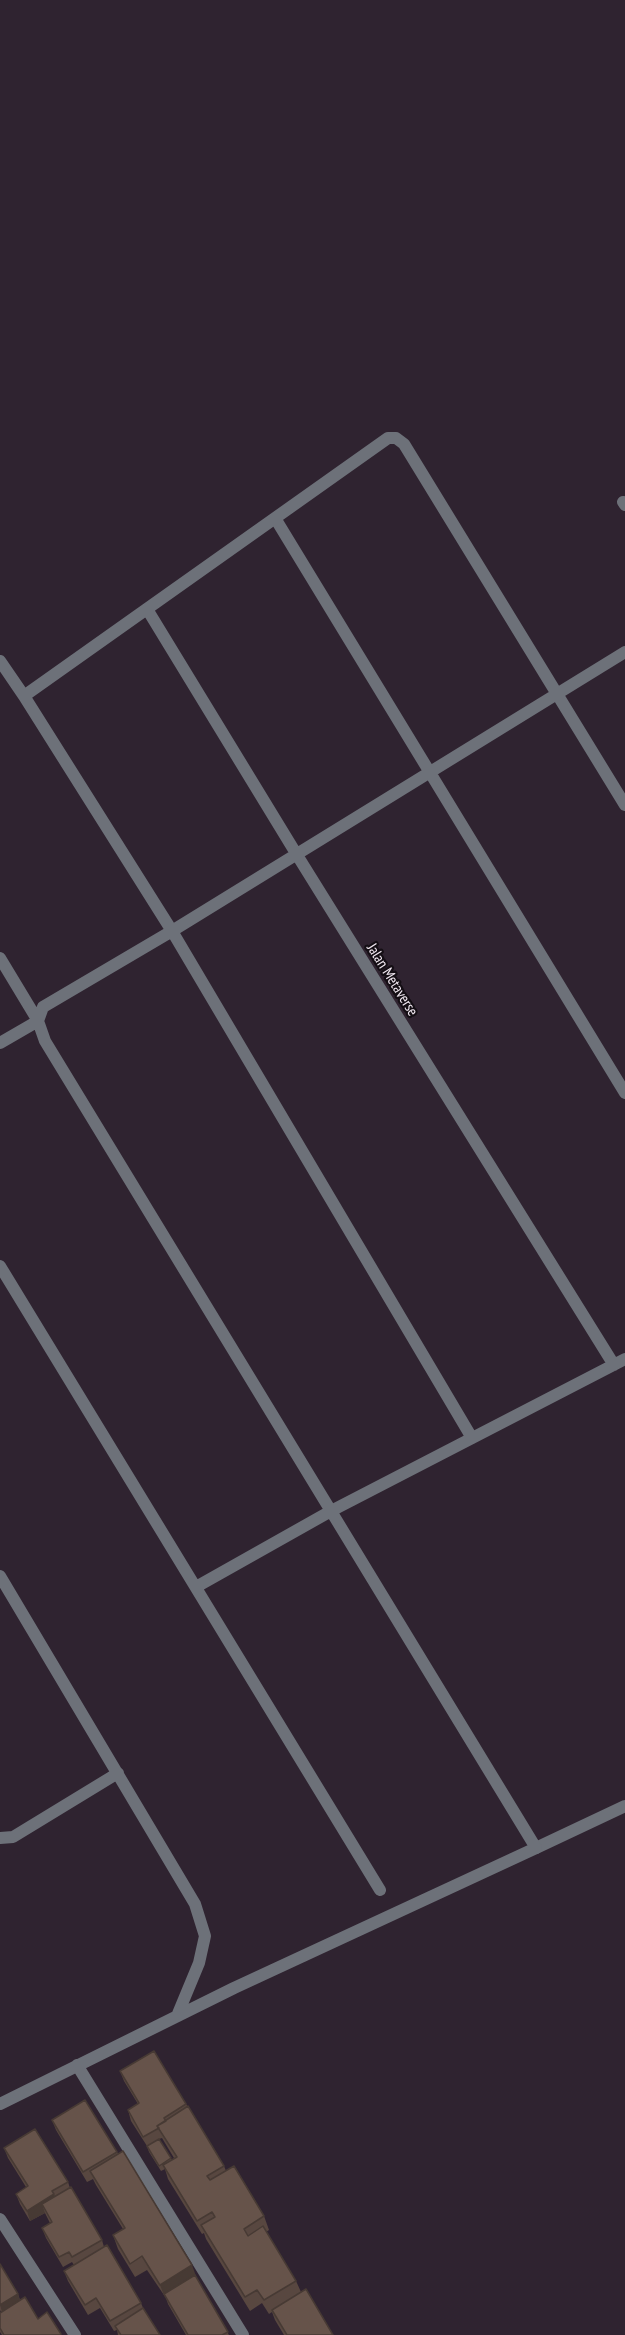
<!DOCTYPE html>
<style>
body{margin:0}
canvas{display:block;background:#2f2330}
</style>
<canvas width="625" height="2335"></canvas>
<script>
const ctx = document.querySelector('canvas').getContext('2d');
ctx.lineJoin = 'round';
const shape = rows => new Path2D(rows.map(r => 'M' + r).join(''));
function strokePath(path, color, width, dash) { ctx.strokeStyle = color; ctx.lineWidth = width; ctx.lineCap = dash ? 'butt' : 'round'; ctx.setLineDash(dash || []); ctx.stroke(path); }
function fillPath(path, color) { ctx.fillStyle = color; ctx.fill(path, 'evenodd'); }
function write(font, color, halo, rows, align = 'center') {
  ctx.font = font + ' "PT Sans Narrow",sans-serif'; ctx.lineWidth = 4.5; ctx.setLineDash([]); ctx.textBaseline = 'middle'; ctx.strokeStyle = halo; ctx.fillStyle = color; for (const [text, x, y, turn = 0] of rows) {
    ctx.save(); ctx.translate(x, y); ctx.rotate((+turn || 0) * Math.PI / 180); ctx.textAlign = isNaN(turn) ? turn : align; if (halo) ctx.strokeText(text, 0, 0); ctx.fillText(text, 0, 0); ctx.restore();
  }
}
strokePath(shape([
 [536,1848,625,1806]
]), '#6d7179', 12);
strokePath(shape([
 [623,502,625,505],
 [275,518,625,1093],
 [147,609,297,855,614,1365],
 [0,661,24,696,172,931,472,1438],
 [24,696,388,438,396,438,404,444,625,805],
 [0,958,38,1021,0,1043],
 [0,1266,380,1890],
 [0,1576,195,1904,205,1936,199,1963,177,2016],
 [196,1587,331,1511,625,1359],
 [0,1838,13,1837,118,1773],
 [77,2065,243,2335],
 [0,2104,234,1988,536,1848,45,1041,38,1021,43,1007,172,931,625,652],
 [0,2219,75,2335]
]), '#6d7179', 12);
fillPath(shape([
 [120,2071,186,2104,224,2166,226,2171,264,2216,269,2230,266,2232,296,2281,301,2292,333,2335,284,2335,275,2320,272,2312,269,2314,262,2303,250,2311,206,2239,204,2233,202,2234,168,2179,165,2169,161,2171,149,2152,147,2146,131,2121,128,2110,138,2104,124,2081],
 [162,2138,174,2158,172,2160,159,2139],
 [52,2120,117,2152,197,2279,229,2335,186,2335,168,2304,166,2298,147,2270,135,2277,118,2249,113,2235,123,2229,96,2185,93,2179,87,2182,56,2130],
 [4,2148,68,2182,70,2188,102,2240,104,2247,141,2303,143,2308,160,2335,118,2335,117,2330,114,2331,100,2308,88,2315,68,2281,64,2271,74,2265,72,2262,63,2267,46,2238,42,2228,50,2223,45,2213,30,2221,20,2204,16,2194,26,2187,8,2158],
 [0,2264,18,2294,20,2300,38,2319,61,2335,2,2335,0,2332,0,2313,1,2312,0,2310]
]), '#584740');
fillPath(shape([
 [54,2194,58,2204,42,2204,45,2213,30,2221,27,2211],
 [192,2265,197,2279,164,2294,165,2298,160,2285],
 [18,2294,21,2304,3,2315,0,2305]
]), '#473a34');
const building = shape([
 [154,2051,186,2104,164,2118,166,2121,157,2126,159,2128,143,2137,128,2110,139,2103,120,2071,154,2051],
 [85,2100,117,2152,83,2172,52,2120,85,2100],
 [188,2106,224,2166,207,2176,210,2180,234,2166,264,2216,244,2229,248,2236,263,2226,296,2281,264,2300,257,2290,245,2297,201,2225,215,2217,212,2212,197,2221,163,2165,177,2157,157,2126,188,2106],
 [35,2129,68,2182,52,2191,54,2194,27,2211,16,2194,28,2186,4,2148,35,2129],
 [159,2139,171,2158,159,2166,147,2146,159,2139],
 [123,2151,192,2265,160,2285,142,2256,130,2264,113,2235,125,2228,90,2171,123,2151],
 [71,2187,102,2240,72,2257,69,2252,59,2257,42,2228,52,2222,42,2204,71,2187],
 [107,2245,141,2303,110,2321,96,2298,85,2305,64,2271,107,2245],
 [0,2264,18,2294,0,2305,0,2264],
 [195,2275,228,2332,222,2335,188,2335,164,2294,195,2275],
 [306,2289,333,2335,287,2335,272,2310,306,2289],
 [25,2297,38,2319,47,2312,61,2334,60,2335,4,2335,0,2328,0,2313,25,2297],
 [143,2308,160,2335,121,2335,115,2326,143,2308]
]);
fillPath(building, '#66534a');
strokePath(building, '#473a34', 1.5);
write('15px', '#f1e8f1', '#140e14', [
 ["Jalan Metaverse",392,980,58]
]);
</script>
